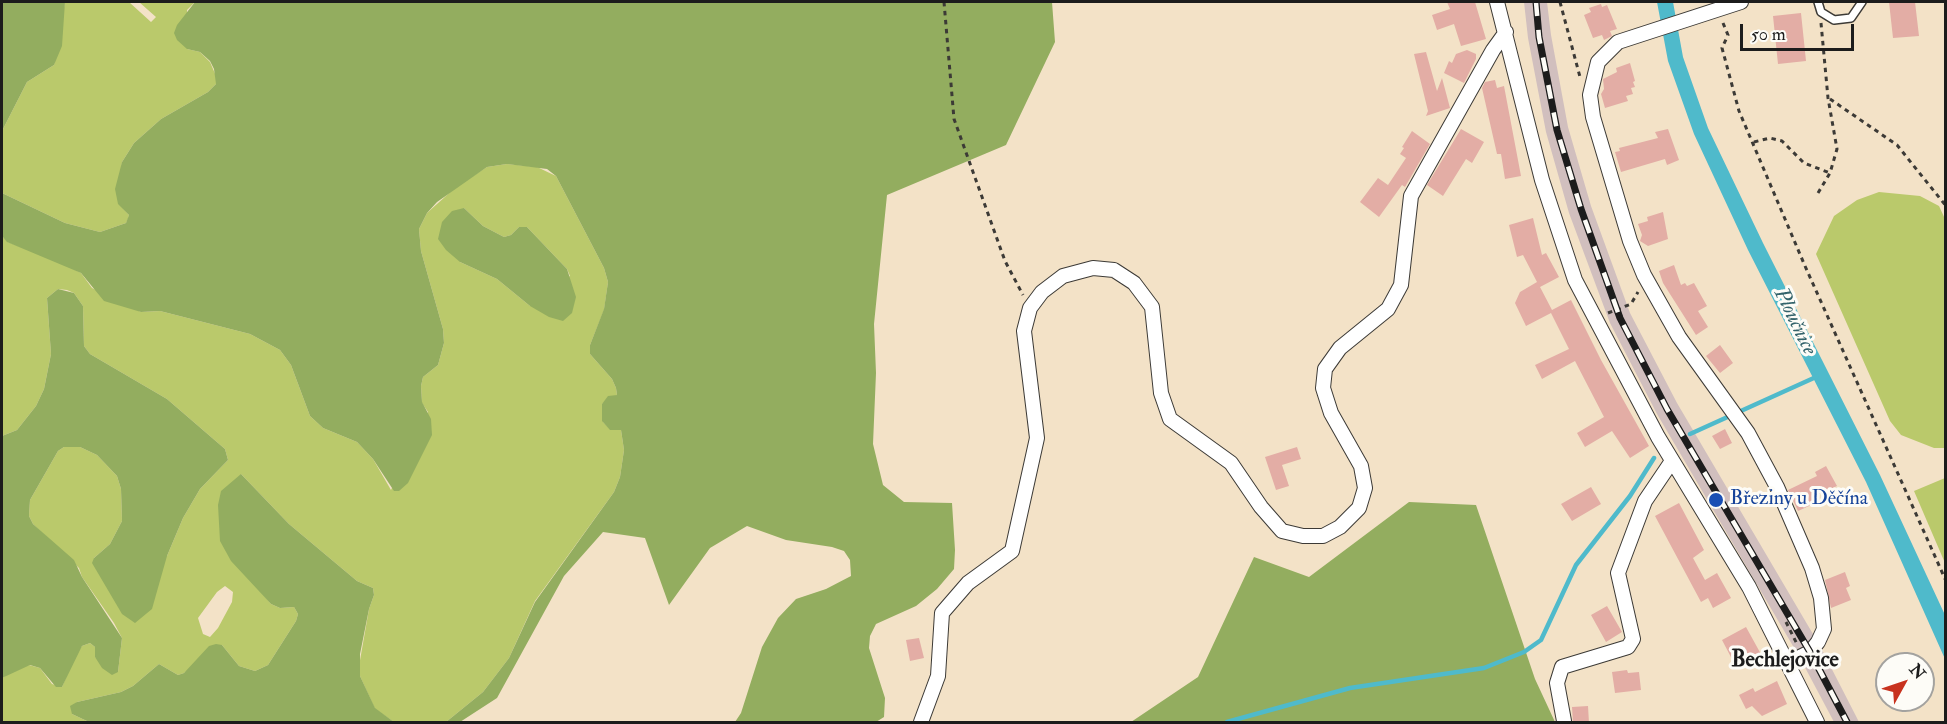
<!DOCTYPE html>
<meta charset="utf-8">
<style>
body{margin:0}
#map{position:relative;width:1947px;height:724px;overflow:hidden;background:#f3e2c7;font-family:"IM FELL Double Pica",serif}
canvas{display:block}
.frame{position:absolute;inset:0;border:3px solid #1c1c1c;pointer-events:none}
.north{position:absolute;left:1875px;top:652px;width:60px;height:60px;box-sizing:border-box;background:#fdfcf7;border:2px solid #a3a29f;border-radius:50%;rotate:50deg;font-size:16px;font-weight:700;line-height:24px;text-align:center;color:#1c1c1c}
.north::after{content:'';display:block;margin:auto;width:21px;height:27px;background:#c8321e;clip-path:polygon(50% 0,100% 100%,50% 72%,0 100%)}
.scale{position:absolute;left:1740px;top:24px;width:114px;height:27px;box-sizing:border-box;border:3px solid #1c1c1c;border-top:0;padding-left:8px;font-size:18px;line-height:21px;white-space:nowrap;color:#1c1c1c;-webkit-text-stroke:4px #fdfcf7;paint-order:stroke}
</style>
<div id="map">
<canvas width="1947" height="724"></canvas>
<div class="frame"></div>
<div class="north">N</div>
<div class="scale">50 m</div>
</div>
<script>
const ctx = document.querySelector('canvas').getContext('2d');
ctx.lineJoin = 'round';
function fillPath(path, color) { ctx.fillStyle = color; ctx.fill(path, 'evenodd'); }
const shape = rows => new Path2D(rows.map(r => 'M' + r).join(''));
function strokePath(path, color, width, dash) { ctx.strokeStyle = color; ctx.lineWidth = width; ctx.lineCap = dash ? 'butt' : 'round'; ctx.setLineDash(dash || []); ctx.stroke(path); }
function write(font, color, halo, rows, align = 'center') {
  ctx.font = font + ' "IM FELL Double Pica",serif'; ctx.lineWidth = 6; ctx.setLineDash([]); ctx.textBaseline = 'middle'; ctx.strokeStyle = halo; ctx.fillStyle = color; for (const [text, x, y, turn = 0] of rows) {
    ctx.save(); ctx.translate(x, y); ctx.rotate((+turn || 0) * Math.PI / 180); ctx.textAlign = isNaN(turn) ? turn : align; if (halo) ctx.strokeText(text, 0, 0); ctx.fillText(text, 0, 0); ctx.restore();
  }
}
fillPath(shape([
 [1524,2,1547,2,1551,35,1568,127,1591,206,1630,313,1677,403,1820,646,1859,722,1834,722,1800,658,1657,414,1610,323,1569,213,1546,132,1528,38]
]), '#d1bfbe');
fillPath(shape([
 [65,2,129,2,151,22,156,17,139,2,195,2,187,10,187,49,200,52,210,62,216,76,216,84,208,92,161,119,134,143,122,162,118,203,129,215,128,219,126,223,100,232,65,223,2,193,2,131,27,82,54,65],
 [507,164,537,167,556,176,604,268,608,282,604,310,590,345,590,354,612,379,616,388,617,395,602,404,603,422,610,429,621,430,624,450,620,477,614,492,535,601,509,658,483,692,446,722,394,722,375,709,360,676,359,666,369,609,374,595,373,588,357,581,289,524,241,474,262,593,271,604,280,608,294,607,298,614,296,621,268,665,255,671,239,666,222,645,184,673,178,675,159,664,133,686,121,692,77,702,72,714,89,722,2,722,2,678,17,669,29,665,40,668,52,684,62,687,76,654,82,646,90,643,95,647,95,657,118,672,122,638,114,623,82,577,79,568,33,524,29,516,30,500,58,451,64,447,80,447,97,455,117,476,121,489,122,521,110,544,94,558,167,556,183,518,200,489,228,460,225,449,167,399,90,354,84,346,83,306,74,293,67,290,58,289,47,298,51,354,44,389,36,406,17,430,2,436,2,236,8,242,64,264,81,273,92,288,141,312,160,311,250,334,280,350,291,365,310,416,323,428,357,442,373,459,391,490,428,412,422,403,421,386,423,377,438,365,444,343,443,329,421,251,419,229,427,213,456,187,487,167],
 [464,208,483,226,504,237,511,235,519,227,527,227,567,269,570,276,530,306,497,279,460,262],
 [225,586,233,592,232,602,218,628,210,637,203,634,198,618,217,592],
 [1879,192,1920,196,1939,206,1945,219,1945,448,1934,448,1901,435,1890,421,1816,254,1834,216,1857,200],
 [1945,478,1945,563,1914,491]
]), '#bac96b');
fillPath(shape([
 [2,2,65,2,62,46,54,65,27,82,2,131],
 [195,2,1052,2,1055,42,1006,145,887,195,874,324,876,373,873,444,883,485,904,502,952,503,955,550,954,569,937,589,916,606,876,624,870,636,869,648,885,698,884,717,876,722,735,722,741,713,762,647,778,618,796,599,826,589,851,576,850,560,844,551,832,547,786,540,747,526,710,548,669,605,645,538,603,532,564,576,497,698,460,722,446,722,483,692,509,658,535,602,614,492,620,477,624,450,621,430,610,430,602,421,602,404,608,396,617,395,616,388,612,379,590,354,590,345,604,309,608,282,604,268,556,176,547,169,507,164,487,167,437,202,427,213,419,229,421,251,443,329,444,343,438,365,423,377,421,386,422,402,431,419,432,435,408,483,399,491,394,491,373,459,357,442,323,428,310,416,291,365,280,350,250,334,160,311,141,312,104,301,81,273,7,242,2,236,2,193,65,223,100,232,126,223,129,215,118,204,115,189,122,162,134,143,161,119,208,92,216,84,214,69,210,61,200,52,187,49,177,40,174,33,177,25],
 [464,208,483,226,504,237,511,235,519,227,527,227,567,269,576,297,572,313,563,321,549,317,530,306,497,279,460,262,446,250,438,239,442,222,452,211],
 [58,289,74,293,83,306,84,346,90,354,167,399,225,449,228,460,200,489,183,518,167,556,152,609,135,623,122,614,92,563,94,558,110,544,122,521,121,489,117,476,97,455,80,447,64,447,58,451,30,500,29,516,33,524,74,560,82,577,122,638,118,672,112,675,102,668,95,657,95,647,90,643,82,646,62,687,56,687,40,668,30,665,2,678,2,436,17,430,36,406,44,389,51,354,47,298],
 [241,474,289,524,357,581,373,588,374,595,369,609,360,654,360,676,375,708,394,722,89,722,72,714,70,706,77,702,121,692,133,686,159,664,178,675,184,673,209,646,216,644,222,645,239,666,255,671,268,665,296,621,298,614,294,607,280,608,271,604,231,561,220,541,218,505,221,491],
 [1409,502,1476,505,1535,679,1555,722,1131,722,1198,677,1254,557,1309,577]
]), '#93ad5f');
fillPath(shape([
 [1657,2,1673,2,1683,57,1708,128,1763,243,1880,475,1945,615,1945,659,1866,482,1748,250,1694,134,1668,61]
]), '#4fbacb');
strokePath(shape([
 [1690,434,1816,377],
 [1227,722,1350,688,1484,668,1524,652,1541,640,1576,565,1630,496,1654,458]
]), '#4fbacb', 4.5);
fillPath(shape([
 [1447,2,1475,2,1486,39,1461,46,1454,24,1437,30,1432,15,1450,9],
 [1889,2,1915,2,1919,36,1893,38],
 [1601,4,1602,7,1607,5,1617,29,1610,31,1612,36,1604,40,1602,35,1593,38,1584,15,1591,12,1589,8],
 [1801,13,1806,61,1778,64,1773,16],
 [1467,50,1476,54,1476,59,1464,83,1444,73,1449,61,1452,63,1456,54],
 [1426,52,1437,91,1442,78,1450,108,1426,116,1428,111,1414,54],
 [1630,63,1635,81,1633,82,1635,87,1631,88,1633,94,1626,96,1628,101,1605,108,1601,94,1604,89,1603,79,1617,72,1616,68],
 [1495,80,1497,88,1504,86,1521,176,1505,179,1501,154,1497,154,1482,88,1485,82],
 [1461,129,1484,142,1472,163,1466,159,1443,196,1427,185],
 [1668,129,1679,160,1667,165,1665,159,1621,172,1615,152,1620,151,1619,148,1658,138,1655,132],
 [1412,131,1430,144,1405,187,1402,185,1379,217,1360,202,1378,178,1388,185,1406,158,1400,154,1404,148,1402,147],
 [1663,212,1668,239,1648,246,1640,241,1642,235,1638,224,1648,221,1647,217],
 [1533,218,1542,255,1546,253,1559,277,1540,287,1552,310,1571,300,1601,360,1649,446,1630,458,1612,431,1585,447,1577,433,1604,417,1575,361,1542,379,1535,365,1569,349,1551,313,1526,326,1515,303,1520,292,1537,282,1523,255,1517,257,1509,225],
 [1674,265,1681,285,1685,283,1687,286,1694,283,1707,306,1698,311,1708,327,1696,335,1663,283,1659,271],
 [1720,345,1733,363,1720,373,1706,356],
 [1725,429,1732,443,1720,449,1712,436],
 [1297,447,1301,459,1282,465,1289,486,1276,490,1265,457],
 [1826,466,1837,486,1815,496,1818,502,1798,511,1788,490,1817,476,1815,472],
 [1591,487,1601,504,1572,521,1561,504],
 [1679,503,1704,550,1693,558,1705,580,1717,573,1731,598,1713,608,1708,598,1701,602,1655,516],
 [1845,572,1850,586,1846,588,1851,600,1831,608,1825,580],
 [1607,606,1622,632,1606,642,1591,615],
 [1746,627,1762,656,1742,667,1737,659,1733,661,1722,640],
 [919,638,924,658,910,661,906,640],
 [1627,670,1628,673,1639,672,1641,690,1615,693,1612,672],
 [1777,681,1787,704,1762,716,1752,706,1746,709,1739,695,1753,688,1755,692],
 [1588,706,1589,723,1573,723,1572,707]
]), '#e3ada5');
const service = shape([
 [1818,2,1821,12,1834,20,1851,18,1862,2]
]);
const minor = shape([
 [1497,2,1542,180,1575,280,1658,437,1749,587,1817,722],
 [1741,2,1618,42,1598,62,1590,95,1593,117,1630,241,1644,275,1679,337,1748,433,1777,487,1812,568,1821,598,1824,629,1818,642,1810,652,1788,663],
 [1564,721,1557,683,1562,667,1628,647,1633,639,1618,573,1645,501,1672,461],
 [921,722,938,676,942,613,968,583,1012,551,1037,438,1024,331,1030,308,1042,292,1063,276,1093,268,1114,270,1134,283,1152,307,1161,393,1170,419,1231,463,1261,507,1282,531,1303,536,1323,536,1340,527,1359,508,1365,488,1361,466,1331,413,1323,388,1325,369,1340,348,1388,309,1401,285,1411,196,1493,50,1506,32]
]);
strokePath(service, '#3c3a36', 10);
strokePath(minor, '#3c3a36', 16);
strokePath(shape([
 [944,2,954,119,1005,261,1023,295],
 [1560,2,1580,77],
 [1723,23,1728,35,1722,48,1739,111,1805,266,1946,581],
 [1830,99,1897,145,1946,206],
 [1754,142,1770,138,1782,141,1804,163,1830,173],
 [1818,193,1830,173,1837,149,1828,98,1821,23],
 [1608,313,1631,304,1638,292],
 [1786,622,1797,644]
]), '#3c3a36', 3, [4.5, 4.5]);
strokePath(service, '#fff', 7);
strokePath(minor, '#fff', 14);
const rail = shape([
 [1536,2,1539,37,1557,130,1581,209,1620,318,1667,409,1810,652,1847,722]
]);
strokePath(rail, '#1c1c1c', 7);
strokePath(rail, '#fdfcf7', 4.5, [14]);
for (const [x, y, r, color] of [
 [1716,500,8,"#1a4fb4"]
]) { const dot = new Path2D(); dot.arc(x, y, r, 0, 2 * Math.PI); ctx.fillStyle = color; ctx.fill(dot); strokePath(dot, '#fdfcf7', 2); }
write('20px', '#164399', '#fdfcf7', [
 ["Březiny u Děčína",1730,500]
], 'left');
write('italic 21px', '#33636b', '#fdfcf7', [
 ["Ploučnice",1794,322,64]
]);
write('bold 22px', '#1c1c1c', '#fdfcf7', [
 ["Bechlejovice",1785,661]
]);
</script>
